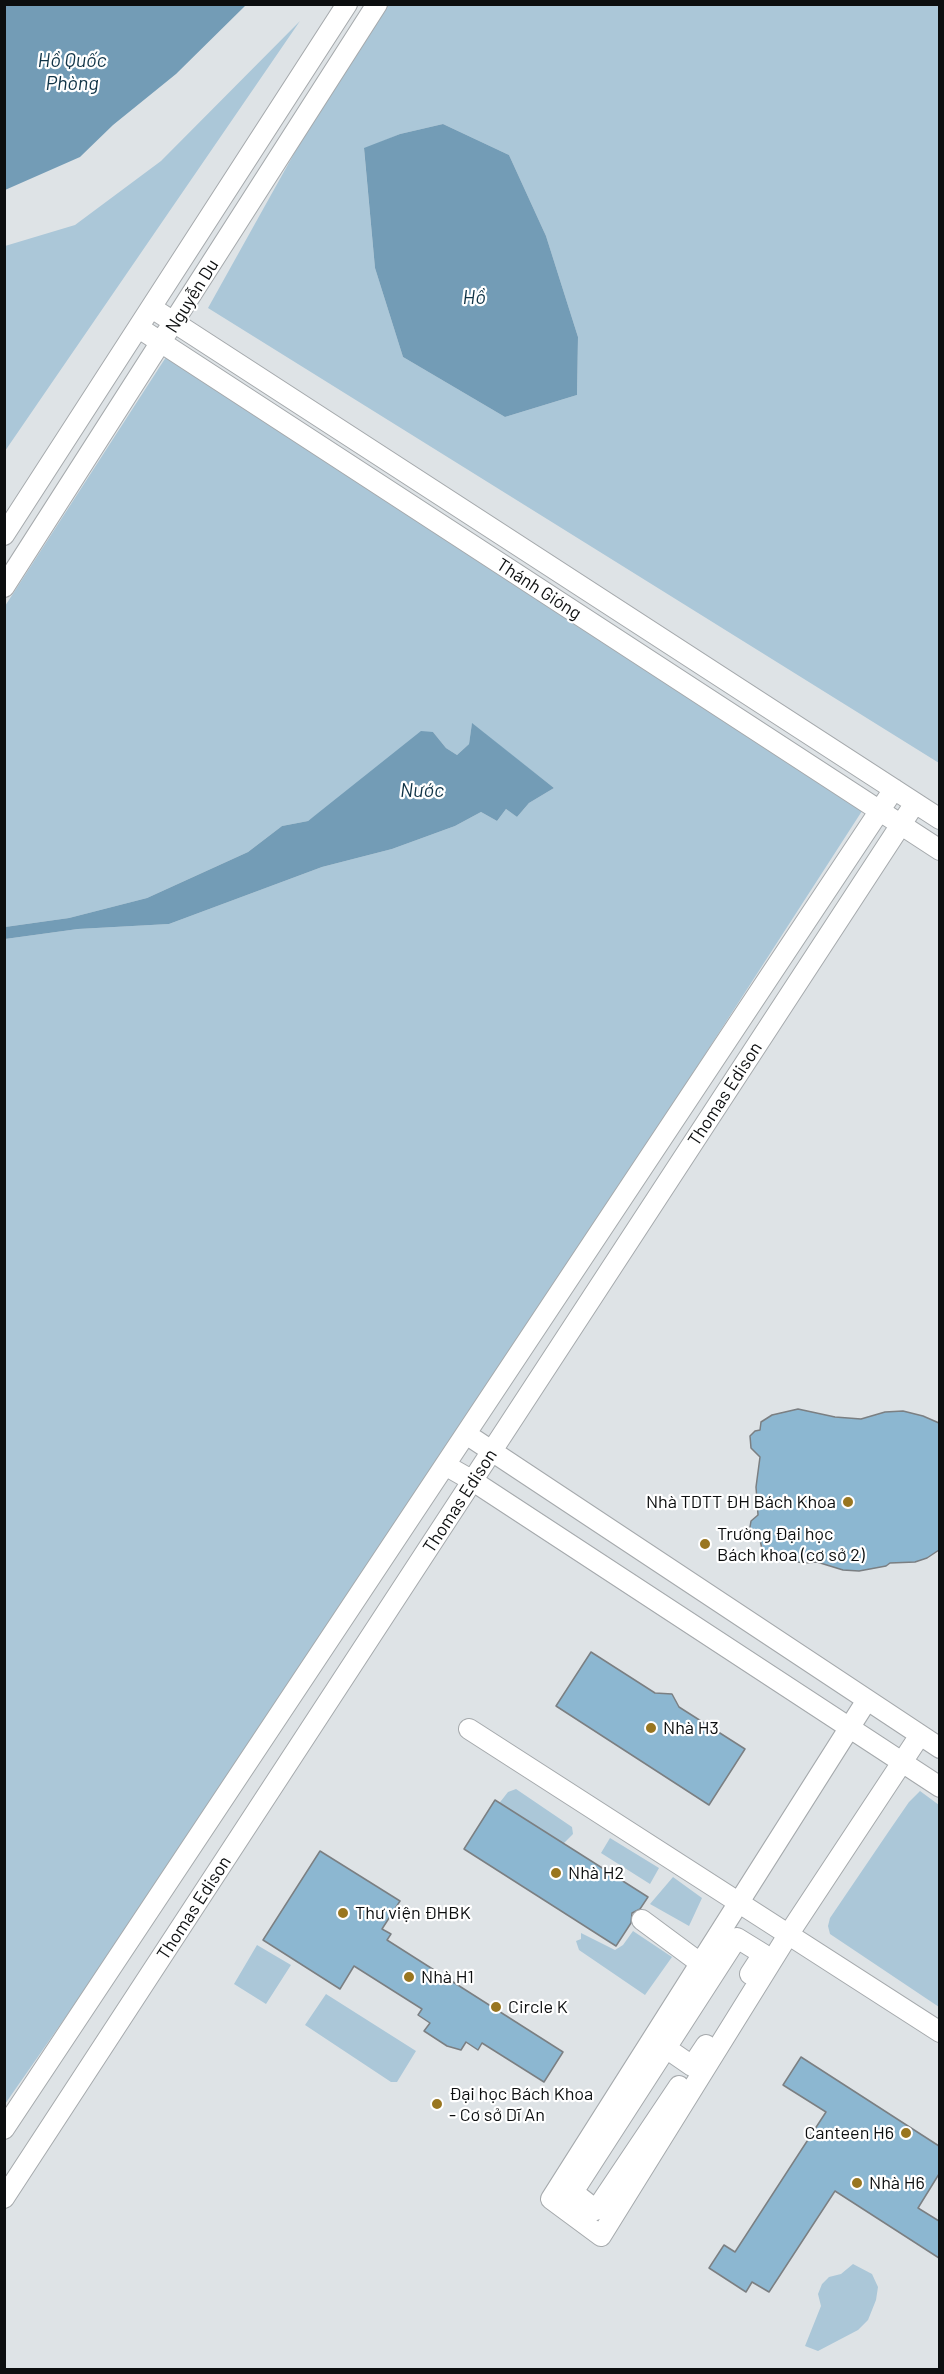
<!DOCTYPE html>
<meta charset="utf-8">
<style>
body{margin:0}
#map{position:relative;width:944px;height:2374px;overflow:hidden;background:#dee3e6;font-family:Barlow,sans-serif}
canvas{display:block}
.frame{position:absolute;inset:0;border:6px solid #0c0e0f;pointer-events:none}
</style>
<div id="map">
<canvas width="944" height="2374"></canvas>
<div class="frame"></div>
</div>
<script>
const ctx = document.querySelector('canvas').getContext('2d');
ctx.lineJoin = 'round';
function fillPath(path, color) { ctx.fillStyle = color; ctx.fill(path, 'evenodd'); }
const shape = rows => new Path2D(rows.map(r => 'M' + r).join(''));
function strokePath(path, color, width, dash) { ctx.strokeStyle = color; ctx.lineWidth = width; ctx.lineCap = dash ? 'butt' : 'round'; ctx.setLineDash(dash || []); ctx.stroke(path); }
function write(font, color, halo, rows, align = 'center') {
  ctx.font = font + ' Barlow,sans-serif'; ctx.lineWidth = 4.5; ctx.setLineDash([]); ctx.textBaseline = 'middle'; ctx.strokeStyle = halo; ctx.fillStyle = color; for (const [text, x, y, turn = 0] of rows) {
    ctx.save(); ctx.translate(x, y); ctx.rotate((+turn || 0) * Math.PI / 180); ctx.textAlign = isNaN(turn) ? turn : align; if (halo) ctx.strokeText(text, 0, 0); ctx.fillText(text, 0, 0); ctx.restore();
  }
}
fillPath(shape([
 [384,5,939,5,939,763,208,308,354,46],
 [443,124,509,155,546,236,578,337,577,395,505,417,403,357,375,268,364,149,400,134],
 [300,21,5,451,5,246,75,225,161,161],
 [168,354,862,811,571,1262,205,1817,5,2104,5,939,78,929,169,924,322,867,392,849,455,826,481,812,497,821,506,809,517,817,529,803,554,788,472,724,469,744,457,755,446,748,433,732,308,821,282,826,248,852,147,898,69,918,5,927,5,606],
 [516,1789,572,1827,573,1834,561,1846,497,1806,508,1792],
 [920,1791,939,1805,939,2007,830,1934,828,1926,830,1918,889,1831,909,1802],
 [610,1838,659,1868,650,1884,601,1853],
 [673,1877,702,1898,689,1926,650,1904],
 [633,1931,672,1957,645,1995,579,1950,576,1941,581,1939,581,1933,615,1950,623,1945],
 [257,1945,291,1965,266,2004,234,1984],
 [326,1994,416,2051,397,2082,391,2082,305,2025],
 [853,2264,872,2274,878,2287,876,2300,868,2320,858,2330,818,2351,805,2346,821,2306,818,2294,822,2284,829,2277,841,2274]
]), '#abc7d8');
fillPath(shape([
 [5,4,246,4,246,5,176,74,113,125,80,157,5,190],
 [443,124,509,155,546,236,578,337,577,395,505,417,403,357,375,268,364,148,400,134],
 [472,723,554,788,529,803,517,817,506,809,497,821,481,812,455,826,392,849,322,867,169,924,78,929,5,939,5,927,69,918,147,898,248,852,282,826,308,821,421,731,433,732,446,748,457,755,469,744]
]), '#739cb6');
const building = shape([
 [798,1409,835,1417,861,1419,885,1412,903,1411,923,1416,939,1423,939,1550,927,1558,915,1562,890,1563,886,1566,859,1571,843,1570,817,1562,804,1563,785,1560,772,1556,762,1549,760,1540,752,1535,750,1527,751,1521,758,1515,756,1487,760,1457,751,1448,750,1436,755,1431,760,1430,761,1422,772,1415,798,1409],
 [591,1652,655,1693,672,1694,679,1707,745,1749,709,1805,556,1706,591,1652],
 [495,1800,648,1897,640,1909,632,1913,631,1923,616,1946,464,1849,495,1800],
 [320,1851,400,1901,382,1929,391,1934,387,1940,563,2052,544,2082,482,2043,478,2050,466,2042,461,2050,447,2046,424,2031,430,2023,418,2015,422,2009,354,1966,340,1989,263,1940,320,1851],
 [801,2057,939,2146,939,2174,918,2208,939,2221,939,2258,835,2191,769,2292,752,2282,746,2292,709,2268,724,2245,735,2252,826,2112,783,2085,801,2057]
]);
fillPath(building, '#8cb7d1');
strokePath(building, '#7b7f82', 1.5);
const minor = shape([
 [152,308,940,819],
 [139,328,940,850],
 [4,535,347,4],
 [4,587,377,4],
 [466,1434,940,1748],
 [445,1465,473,1481,940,1787],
 [867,1700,551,2199,601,2236,788,1935,920,1735],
 [469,1729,940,2032],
 [642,1920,700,1963],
 [666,2048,692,2066,706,2045],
 [679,2086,596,2210,573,2192,737,1938,763,1954,750,1974],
 [4,2129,894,789],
 [4,2198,915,803]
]);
strokePath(minor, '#a5a9ac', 22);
strokePath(minor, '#fff', 20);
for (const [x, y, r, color] of [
 [848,1502,6,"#997620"],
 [705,1544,6,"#997620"],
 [651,1728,6,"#997620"],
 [556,1873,6,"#997620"],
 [343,1913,6,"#997620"],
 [409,1977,6,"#997620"],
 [496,2007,6,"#997620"],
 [437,2104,6,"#997620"],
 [906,2133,6,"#997620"],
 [857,2183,6,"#997620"]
]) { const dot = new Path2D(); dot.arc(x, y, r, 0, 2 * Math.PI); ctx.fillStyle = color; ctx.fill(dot); strokePath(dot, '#fff', 2); }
write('18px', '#0c0e0f', '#fff', [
 ["Nguyễn Du",192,296,-58],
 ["Thánh Gióng",539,589,33],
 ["Thomas Edison",725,1094,-57],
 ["Thomas Edison",460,1501,-57],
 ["Thomas Edison",194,1908,-57]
]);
write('18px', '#0c0e0f', '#fff', [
 ["Nhà TDTT ĐH Bách Khoa",836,1502,"right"],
 ["Trường Đại học",717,1534],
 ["Bách khoa (cơ sở 2)",717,1555],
 ["Nhà H3",663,1728],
 ["Nhà H2",568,1873],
 ["Thư viện ĐHBK",355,1913],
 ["Nhà H1",421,1977],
 ["Circle K",508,2007],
 ["Đại học Bách Khoa",449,2094],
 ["- Cơ sở Dĩ An",449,2115],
 ["Canteen H6",894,2133,"right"],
 ["Nhà H6",869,2183]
], 'left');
write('italic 20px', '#103447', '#fff', [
 ["Hồ Quốc",72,60],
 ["Phòng",72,83],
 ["Hồ",474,297],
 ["Nước",422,790]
]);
</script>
